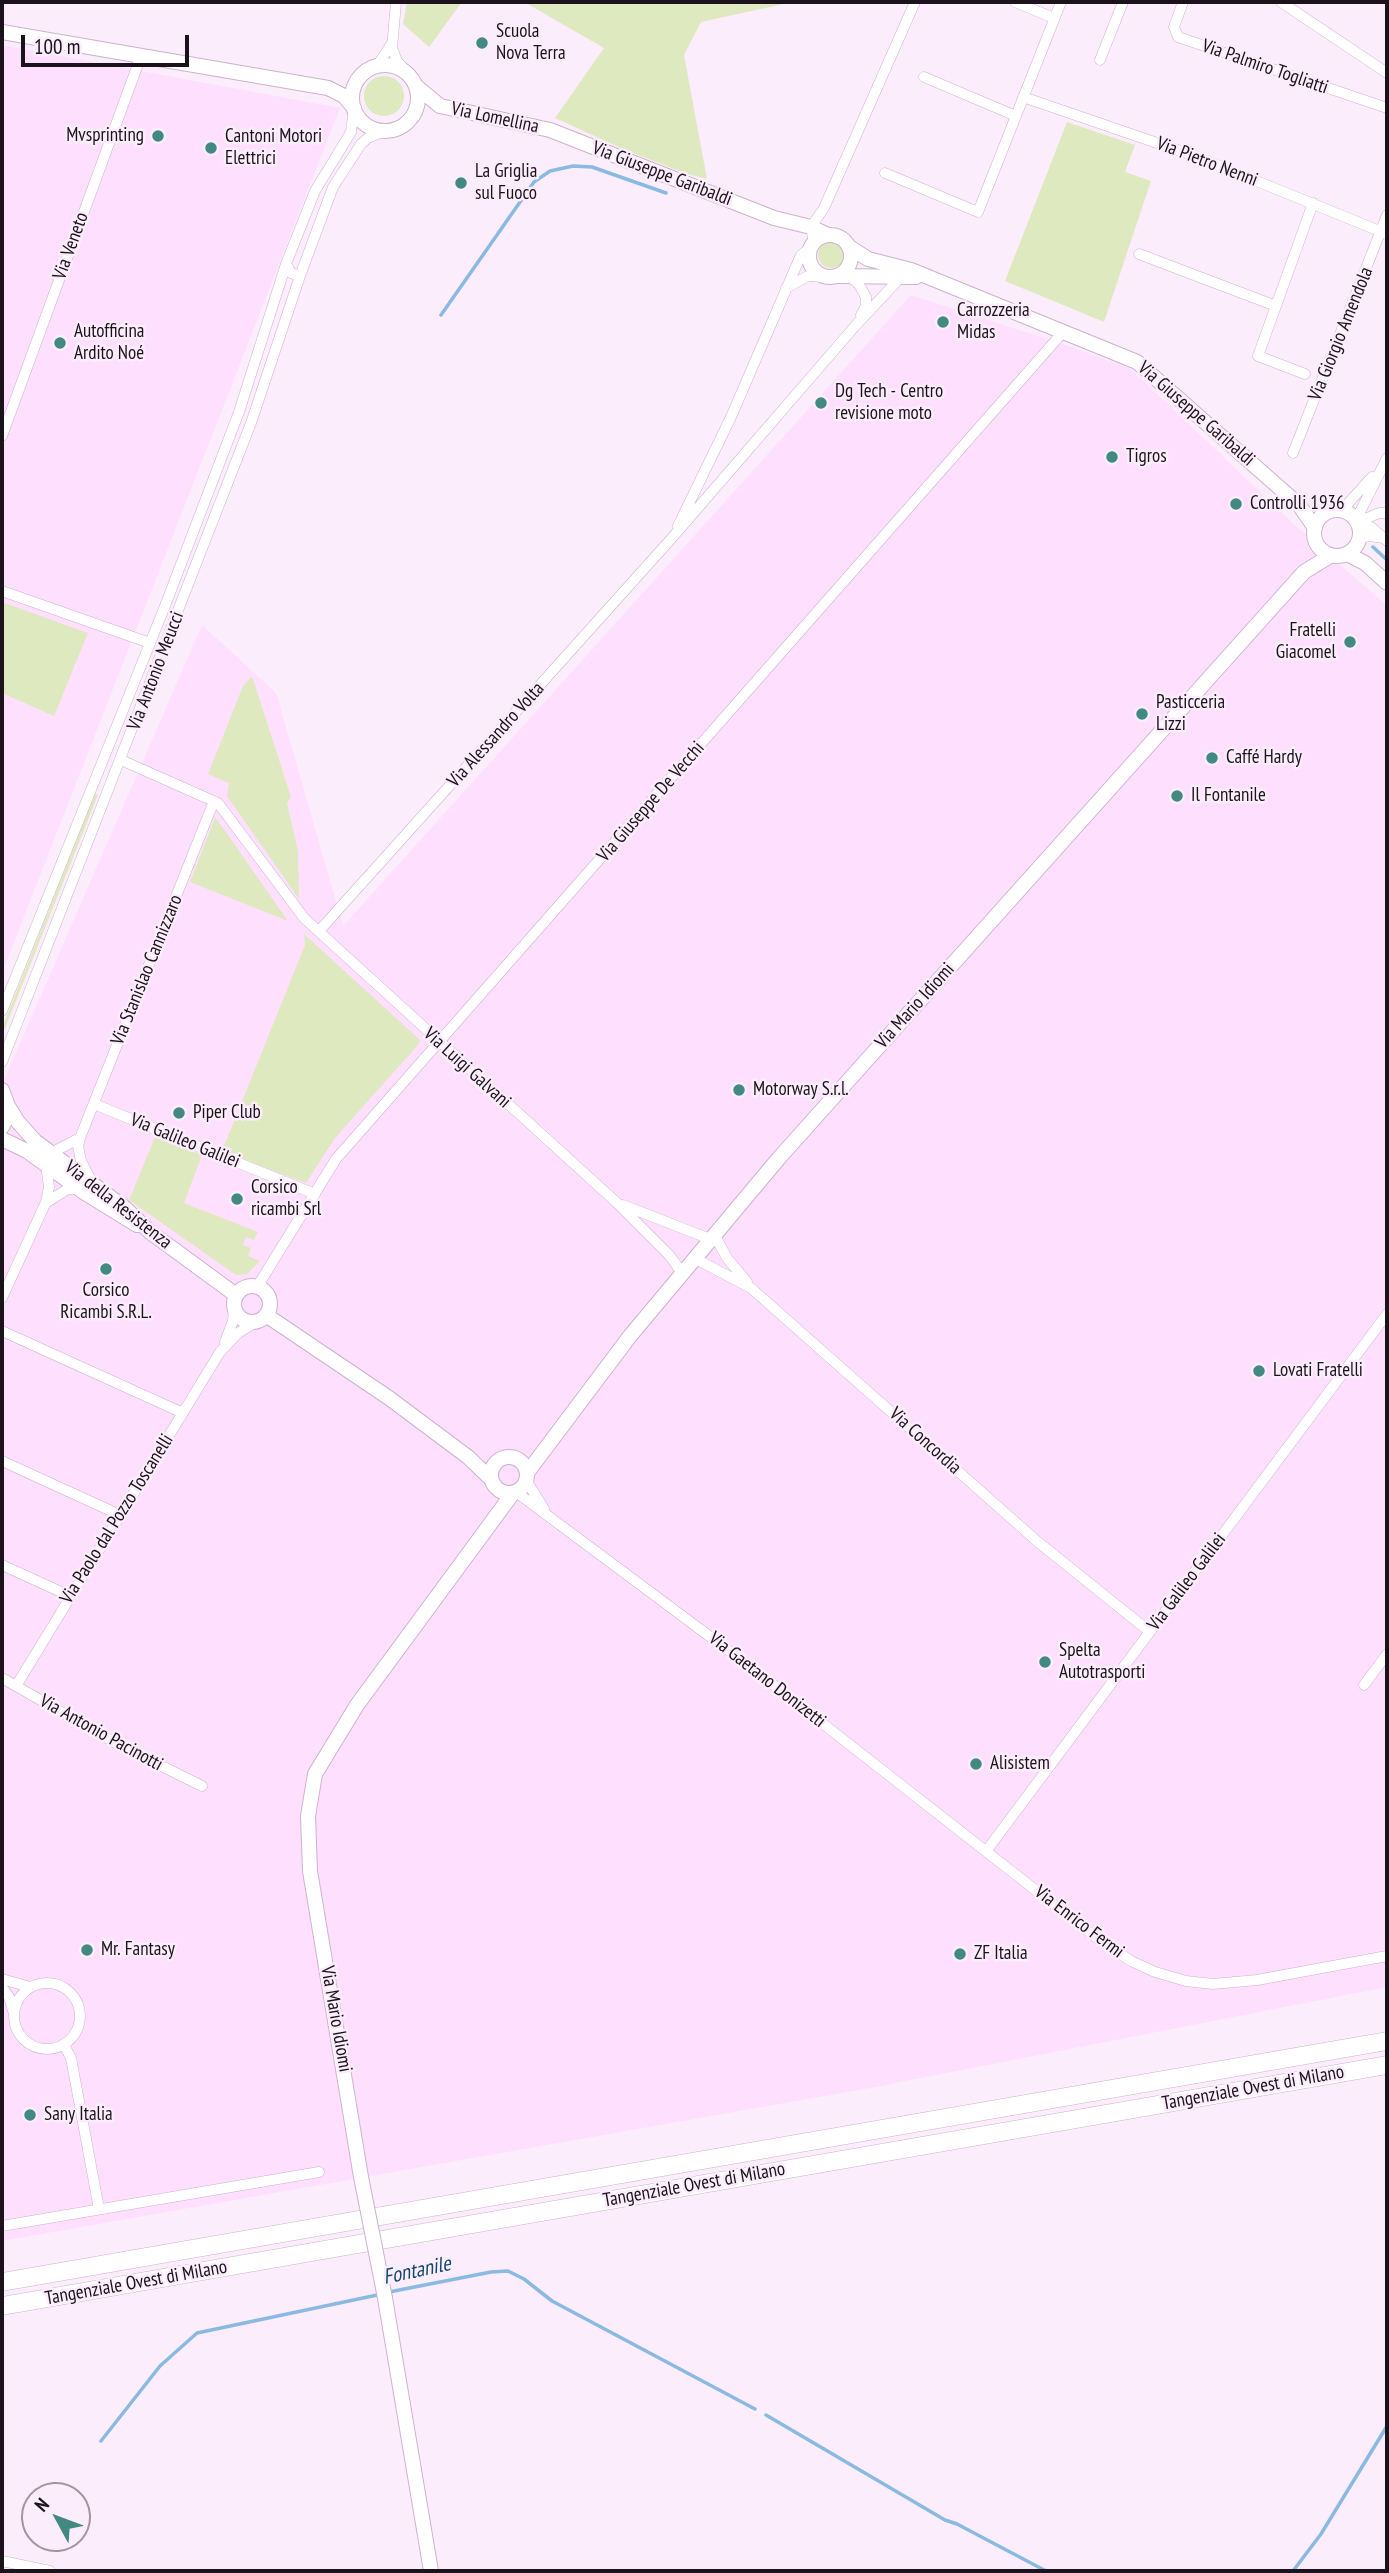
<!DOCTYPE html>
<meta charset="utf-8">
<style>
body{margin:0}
#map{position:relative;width:1389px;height:2573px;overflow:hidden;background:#fcedfc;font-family:"PT Sans Narrow",sans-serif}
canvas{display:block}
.frame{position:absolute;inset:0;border:4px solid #1b121b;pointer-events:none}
.north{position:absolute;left:21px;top:2482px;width:70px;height:70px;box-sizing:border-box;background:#fcedfc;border:2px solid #a295a2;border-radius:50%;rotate:311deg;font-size:19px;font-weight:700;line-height:28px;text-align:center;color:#1b121b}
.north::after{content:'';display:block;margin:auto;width:24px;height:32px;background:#428983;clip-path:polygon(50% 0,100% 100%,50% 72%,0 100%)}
.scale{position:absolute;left:21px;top:35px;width:168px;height:32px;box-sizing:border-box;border:4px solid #1b121b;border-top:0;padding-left:9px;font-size:21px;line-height:24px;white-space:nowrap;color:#1b121b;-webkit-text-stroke:5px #fcedfc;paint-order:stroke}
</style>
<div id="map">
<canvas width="1389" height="2573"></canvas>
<div class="frame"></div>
<div class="north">N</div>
<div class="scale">100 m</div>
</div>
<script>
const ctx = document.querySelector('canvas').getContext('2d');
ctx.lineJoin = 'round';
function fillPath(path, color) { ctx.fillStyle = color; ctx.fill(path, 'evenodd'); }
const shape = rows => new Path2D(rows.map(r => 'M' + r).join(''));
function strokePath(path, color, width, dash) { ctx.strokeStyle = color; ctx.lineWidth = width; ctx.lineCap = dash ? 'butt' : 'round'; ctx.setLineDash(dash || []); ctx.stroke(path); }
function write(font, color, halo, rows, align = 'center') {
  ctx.font = font + ' "PT Sans Narrow",sans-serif'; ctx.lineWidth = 5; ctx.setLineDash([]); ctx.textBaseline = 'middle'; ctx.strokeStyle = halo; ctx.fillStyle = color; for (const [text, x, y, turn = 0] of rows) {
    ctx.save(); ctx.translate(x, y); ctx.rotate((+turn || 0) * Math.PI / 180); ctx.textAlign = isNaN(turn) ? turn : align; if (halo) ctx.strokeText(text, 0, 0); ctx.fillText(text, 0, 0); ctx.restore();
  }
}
fillPath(shape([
 [2,45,340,108,2,973],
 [911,295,1069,346,1131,369,1298,528,1387,606,1387,1987,870,2088,2,2241,2,1085,202,625,276,693,343,926]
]), '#ffdffe');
fillPath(shape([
 [407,2,462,2,429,47,403,24],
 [524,2,793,2,701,22,684,55,707,179,687,174,623,149,555,118,604,48],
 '364 96a20 20 0 1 1 40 0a20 20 0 1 1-40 0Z',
 [1067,122,1135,145,1125,172,1151,181,1104,322,1005,281],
 '818 255a13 13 0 1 1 26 0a13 13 0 1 1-26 0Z',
 [2,602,88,633,54,716,2,693],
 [252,676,291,797,287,803,298,851,299,899,227,796,229,783,208,774,243,686],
 [95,794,98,795,2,1036,2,1028],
 [215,818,216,818,288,921,190,882],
 [304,934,420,1040,418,1045,335,1138,306,1183,222,1151,305,945],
 [155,1137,202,1155,184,1203,258,1232,254,1240,246,1237,243,1245,251,1248,248,1256,260,1261,247,1274,236,1275,129,1200]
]), '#dfe9c0');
strokePath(shape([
 [441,315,534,182,550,171,573,166,592,167,666,193],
 [1373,547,1387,560],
 [389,2292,491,2272,508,2271,524,2279,552,2301,755,2409],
 [766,2415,945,2520,957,2524,1046,2571],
 [101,2441,160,2366,197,2333,382,2294],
 [1293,2571,1321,2534,1387,2426]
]), '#8abae2', 3.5);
const street = shape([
 [396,2,392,48,397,61,406,71],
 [1015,2,1054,18],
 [1183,2,1174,27,1178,37,1387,108],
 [1281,2,1387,73],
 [1100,60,1123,2],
 [377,66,392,43],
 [924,77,1016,116],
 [1023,97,1195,156,1387,234],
 [354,108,351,132,315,191,286,264,291,273,300,276,333,187,361,144,368,138,385,131],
 [885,173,978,212,1061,2],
 [814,243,811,227,824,208,915,2],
 [1139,254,1276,306],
 [848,276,858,283,866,297,866,306,861,315],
 [786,288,808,276,824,277],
 [1305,374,1258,356,1313,203],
 [2,436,141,56],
 [1293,453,1387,215],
 [1342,510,1372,477],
 [1356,520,1387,458],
 [1358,522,1379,513,1387,513],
 [1359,525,1371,527,1387,541],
 [678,526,731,417,801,255,810,248],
 [1360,538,1369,536,1384,538],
 [2,591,150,643],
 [121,760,218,803,304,918,616,1202,670,1256,682,1273],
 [319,931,671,539,856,325,902,276],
 [2,1011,165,606,239,412,286,264],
 [2,1062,251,423,300,276],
 [94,1104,315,1194],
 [51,1153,80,1138],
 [90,1178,81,1161,78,1146,80,1138,214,801],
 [47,1202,68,1189,79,1189],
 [623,1205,710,1239],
 [714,1234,727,1258,747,1282],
 [694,1258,751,1288,1038,1542,1150,1632],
 [257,1287,336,1159,1064,331],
 [2,1298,46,1202,49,1187,46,1164],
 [2,1331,183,1413],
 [225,1342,233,1321,234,1308],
 [2,1461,120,1515],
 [526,1480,544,1509],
 [516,1492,744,1662,1098,1939,1131,1961,1155,1972,1186,1981,1213,1984,1257,1980,1387,1956],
 [2,1565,70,1596],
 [2,1678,119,1745,202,1786],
 [1364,1685,1387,1654],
 [16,1686,220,1352,238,1333,256,1322],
 [987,1850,1387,1314],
 [2,1979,30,1987],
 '14 2016a33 33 0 1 1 66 0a33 33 0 1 1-66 0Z',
 [2,1987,9,1997,13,2011],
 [64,2045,71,2058,99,2209],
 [2,2226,319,2172],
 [2,2561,50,2571]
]);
const secondary = shape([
 [2,32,328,88,344,96,354,108],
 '352 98a33 33 0 1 1 66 0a33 33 0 1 1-66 0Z',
 [417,87,440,106,550,130,774,218,811,227,828,235],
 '809 256a21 21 0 1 1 42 0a21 21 0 1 1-42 0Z',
 [851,248,868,259,911,270,1137,362,1299,505,1315,528],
 [839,276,916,277],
 '1314 533a23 23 0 1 1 46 0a23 23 0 1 1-46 0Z',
 [1347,554,1365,563,1387,583],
 [2,1090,8,1106,8,1115,2,1127],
 [8,1106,18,1122,35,1141,125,1208,150,1232,236,1295],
 [2,1139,27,1151,85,1193,137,1225],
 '234 1304a18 18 0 1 1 36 0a18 18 0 1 1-36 0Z',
 [266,1315,389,1398,468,1457,491,1479],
 '491 1475a18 18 0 1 1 36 0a18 18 0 1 1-36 0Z',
 [527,1473,630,1336,779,1158,1304,572,1330,556],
 [361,2177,310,1871,308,1816,315,1774,357,1705,513,1493],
 [385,2298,431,2571]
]);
const highway = shape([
 [2,2282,1387,2041],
 [2,2306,1387,2065]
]);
strokePath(street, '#cbb3cb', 11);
strokePath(secondary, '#cbb3cb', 16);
strokePath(highway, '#cbb3cb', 19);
strokePath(street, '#fff', 10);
strokePath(secondary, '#fff', 14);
strokePath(highway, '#fff', 18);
const secondaryBridge = shape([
 [361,2177,385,2298]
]);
strokePath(secondaryBridge, '#cbb3cb', 16, []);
strokePath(secondaryBridge, '#fff', 14);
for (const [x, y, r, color] of [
 [482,43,7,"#428983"],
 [158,136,7,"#428983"],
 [211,148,7,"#428983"],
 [461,183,7,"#428983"],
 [943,322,7,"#428983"],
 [60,343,7,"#428983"],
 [821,403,7,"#428983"],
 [1112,457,7,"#428983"],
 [1236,504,7,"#428983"],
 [1350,642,7,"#428983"],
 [1142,714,7,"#428983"],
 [1212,758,7,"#428983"],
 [1177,796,7,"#428983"],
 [739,1090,7,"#428983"],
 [179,1113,7,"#428983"],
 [237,1199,7,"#428983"],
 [106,1269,7,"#428983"],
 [1259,1371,7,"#428983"],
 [1045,1662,7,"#428983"],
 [976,1764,7,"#428983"],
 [87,1950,7,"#428983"],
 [960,1954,7,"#428983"],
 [30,2115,7,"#428983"]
]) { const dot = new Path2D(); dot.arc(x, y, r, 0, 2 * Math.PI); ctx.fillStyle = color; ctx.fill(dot); strokePath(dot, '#fcedfc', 2.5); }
write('19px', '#1b121b', '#fcedfc', [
 ["Scuola",496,32],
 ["Nova Terra",496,54],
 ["Mvsprinting",144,136,"right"],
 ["Cantoni Motori",225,137],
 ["Elettrici",225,159],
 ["La Griglia",475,172],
 ["sul Fuoco",475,194],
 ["Carrozzeria",957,311],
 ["Midas",957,333],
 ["Autofficina",74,332],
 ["Ardito Noé",74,354],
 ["Dg Tech - Centro",835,392],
 ["revisione moto",835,414],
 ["Tigros",1126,457],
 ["Controlli 1936",1250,504],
 ["Fratelli",1336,631,"right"],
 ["Giacomel",1336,653,"right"],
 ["Pasticceria",1156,703],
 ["Lizzi",1156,725],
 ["Caffé Hardy",1226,758],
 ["Il Fontanile",1191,796],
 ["Motorway S.r.l.",753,1090],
 ["Piper Club",193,1113],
 ["Corsico",251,1188],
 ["ricambi Srl",251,1210],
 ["Corsico",106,1291,"center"],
 ["Ricambi S.R.L.",106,1313,"center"],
 ["Lovati Fratelli",1273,1371],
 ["Spelta",1059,1651],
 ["Autotrasporti",1059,1673],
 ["Alisistem",990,1764],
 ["Mr. Fantasy",101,1950],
 ["ZF Italia",974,1954],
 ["Sany Italia",44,2115]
], 'left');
write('19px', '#1b121b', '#fcedfc', [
 ["Via Palmiro Togliatti",1265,67,19],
 ["Via Lomellina",495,118,12],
 ["Via Pietro Nenni",1207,162,21],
 ["Via Giuseppe Garibaldi",662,174,21],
 ["Via Veneto",71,246,-70],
 ["Via Giorgio Amendola",1341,334,-68],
 ["Via Giuseppe Garibaldi",1196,414,41],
 ["Via Antonio Meucci",156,671,-69],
 ["Via Alessandro Volta",496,735,-48],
 ["Via Giuseppe De Vecchi",651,802,-49],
 ["Via Stanislao Cannizzaro",147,970,-68],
 ["Via Mario Idiomi",915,1006,-48],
 ["Via Luigi Galvani",467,1068,42],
 ["Via Galileo Galilei",185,1141,22],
 ["Via della Resistenza",118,1205,38],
 ["Via Concordia",925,1441,42],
 ["Via Paolo dal Pozzo Toscanelli",117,1519,-58],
 ["Via Galileo Galilei",1187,1582,-53],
 ["Via Gaetano Donizetti",767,1680,38],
 ["Via Antonio Pacinotti",101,1733,29],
 ["Via Enrico Fermi",1079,1922,37],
 ["Via Mario Idiomi",336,2019,80],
 ["Tangenziale Ovest di Milano",1253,2088,-10],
 ["Tangenziale Ovest di Milano",694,2185,-10],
 ["Tangenziale Ovest di Milano",136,2283,-10]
]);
write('italic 21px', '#0f486e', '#fcedfc', [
 ["Fontanile",417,2271,-12]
]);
</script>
